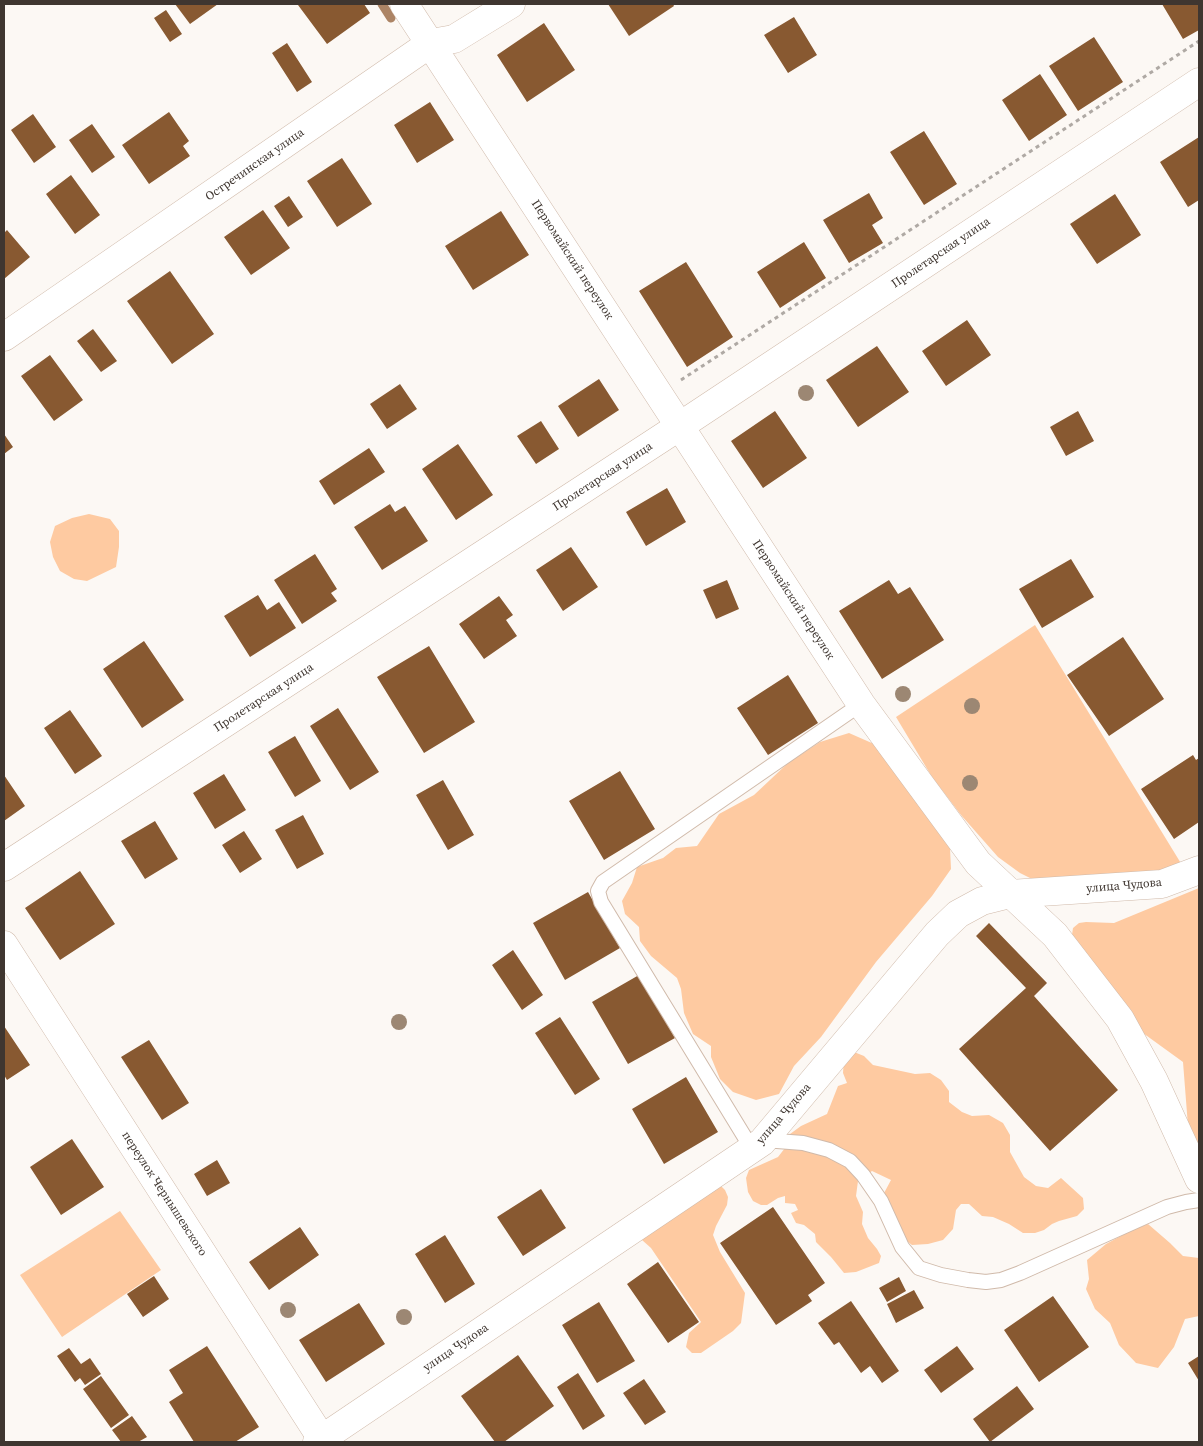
<!DOCTYPE html>
<meta charset="utf-8">
<style>
body{margin:0}
#map{position:relative;width:1203px;height:1446px;overflow:hidden;background:#fcf8f4;font-family:"Source Serif 4",serif}
canvas{display:block}
.frame{position:absolute;inset:0;border:5px solid #3f3630;pointer-events:none}
</style>
<div id="map">
<canvas width="1203" height="1446"></canvas>
<div class="frame"></div>
</div>
<script>
const ctx = document.querySelector('canvas').getContext('2d');
ctx.lineJoin = 'round';
function fillPath(path, color) { ctx.fillStyle = color; ctx.fill(path, 'evenodd'); }
const shape = rows => new Path2D(rows.map(r => 'M' + r).join(''));
function strokePath(path, color, width, dash) { ctx.strokeStyle = color; ctx.lineWidth = width; ctx.lineCap = dash ? 'butt' : 'round'; ctx.setLineDash(dash || []); ctx.stroke(path); }
function write(font, color, halo, rows, align = 'center') {
  ctx.font = font + ' "Source Serif 4",serif'; ctx.lineWidth = 5; ctx.setLineDash([]); ctx.textBaseline = 'middle'; ctx.strokeStyle = halo; ctx.fillStyle = color; for (const [text, x, y, turn = 0] of rows) {
    ctx.save(); ctx.translate(x, y); ctx.rotate((+turn || 0) * Math.PI / 180); ctx.textAlign = isNaN(turn) ? turn : align; if (halo) ctx.strokeText(text, 0, 0); ctx.fillText(text, 0, 0); ctx.restore();
  }
}
fillPath(shape([
 [89,514,110,519,119,531,119,547,116,567,87,581,74,579,60,571,53,557,50,542,55,526,72,518],
 [1035,625,1182,865,1149,874,1036,881,1020,873,998,857,961,815,932,777,896,717],
 [849,733,874,744,936,819,950,848,951,869,932,896,876,962,821,1037,794,1066,779,1094,756,1100,733,1092,720,1079,711,1057,711,1046,693,1034,684,1013,681,989,677,978,651,956,640,941,639,927,625,914,622,901,632,883,637,867,663,858,676,848,697,846,719,814,754,795,788,763,820,742],
 [1199,888,1199,1155,1188,1126,1183,1062,1136,1028,1072,935,1073,928,1079,923,1086,922,1114,923],
 [854,1052,864,1056,873,1065,915,1074,930,1073,941,1080,949,1091,949,1102,962,1112,972,1116,989,1115,1003,1123,1010,1135,1010,1152,1024,1177,1036,1186,1048,1188,1061,1178,1083,1198,1084,1209,1077,1216,1059,1221,1052,1224,1044,1230,1035,1233,1023,1233,1009,1224,993,1217,982,1216,969,1204,961,1204,956,1210,953,1229,943,1240,928,1244,912,1245,903,1238,883,1195,891,1180,872,1171,858,1181,856,1196,863,1212,862,1224,868,1238,877,1249,881,1256,879,1263,856,1272,844,1273,831,1257,816,1242,815,1234,804,1225,796,1223,791,1213,798,1210,795,1204,785,1203,785,1196,778,1198,767,1205,761,1205,753,1201,748,1192,746,1178,749,1170,778,1157,785,1148,790,1134,801,1126,827,1114,838,1086,847,1083,843,1073,844,1058],
 [718,1183,725,1190,728,1197,727,1205,716,1226,713,1235,720,1252,745,1293,741,1323,733,1331,701,1353,692,1353,686,1347,689,1333,701,1322,651,1248,642,1240,638,1239],
 [120,1211,161,1270,62,1337,20,1275],
 [1148,1224,1170,1243,1183,1256,1199,1258,1199,1316,1185,1319,1174,1347,1158,1368,1136,1363,1119,1345,1110,1323,1095,1309,1086,1289,1089,1279,1087,1260,1106,1244,1130,1231]
]), '#fecaa1');
strokePath(shape([
 [382,4,391,18]
]), '#ac8465', 9);
fillPath(shape([
 [175,4,218,4,190,24],
 [300,4,364,4,370,13,327,44,298,5],
 [608,4,673,4,674,6,629,36],
 [1162,4,1199,4,1199,30,1183,39],
 [166,10,182,34,170,42,154,18],
 [794,17,817,55,788,73,764,35],
 [544,23,575,70,527,102,497,55],
 [1094,37,1123,82,1078,111,1049,66],
 [287,43,312,82,297,92,272,53],
 [1040,74,1067,115,1029,141,1002,100],
 [430,102,454,140,417,163,394,125],
 [169,112,189,141,183,146,190,156,149,184,122,145],
 [33,114,56,147,34,163,11,130],
 [92,124,115,157,92,173,69,140],
 [924,131,957,184,924,205,890,152],
 [1199,137,1199,200,1188,207,1160,162],
 [342,158,372,204,337,227,307,181],
 [71,175,100,215,75,234,46,194],
 [869,193,883,218,872,225,883,243,849,263,823,220],
 [1115,194,1141,235,1097,264,1070,224],
 [289,196,303,217,288,227,274,206],
 [263,210,290,248,251,275,224,237],
 [501,211,529,255,473,290,445,246],
 [7,230,30,257,4,279,4,233],
 [804,242,826,278,780,308,757,272],
 [686,262,733,337,687,367,639,291],
 [170,271,214,334,172,364,127,301],
 [967,320,991,355,946,386,922,351],
 [93,329,117,361,101,372,77,341],
 [877,346,909,392,858,427,826,380],
 [50,355,83,400,54,421,21,376],
 [599,379,619,410,578,437,558,406],
 [400,384,417,409,387,429,370,404],
 [775,411,807,458,763,488,731,441],
 [1078,411,1094,441,1066,456,1050,427],
 [541,421,559,449,536,464,517,436],
 [4,434,13,447,4,454],
 [458,444,493,495,456,520,422,469],
 [369,448,385,472,334,505,319,481],
 [667,488,686,522,646,546,626,512],
 [390,504,395,512,405,506,428,541,382,570,354,527],
 [571,547,598,587,563,611,536,570],
 [315,554,337,589,331,593,337,601,302,624,274,580],
 [1071,559,1094,597,1042,628,1019,589],
 [727,580,739,609,716,619,703,590],
 [889,580,898,594,910,587,944,640,882,679,839,611],
 [258,595,267,610,279,602,296,628,250,657,224,616],
 [499,596,513,615,506,620,517,636,484,659,459,624],
 [1123,637,1164,699,1109,736,1067,675],
 [144,641,184,700,142,728,103,669],
 [429,646,475,722,424,753,377,677],
 [788,675,818,723,768,755,737,708],
 [338,708,379,772,350,790,310,726],
 [70,710,102,756,75,774,44,728],
 [295,736,321,781,295,797,268,752],
 [1193,755,1196,760,1199,758,1199,822,1174,839,1141,789],
 [620,771,655,829,604,860,569,801],
 [224,774,246,810,215,829,193,793],
 [4,775,25,806,4,821],
 [443,780,474,835,448,850,416,795],
 [303,815,324,854,297,869,275,830],
 [155,821,178,859,145,879,121,841],
 [244,831,262,859,240,873,222,845],
 [80,871,115,924,60,960,25,908],
 [588,892,620,948,565,980,533,923],
 [989,923,1047,983,1034,996,1118,1090,1050,1151,959,1049,1026,988,976,936],
 [513,950,543,995,522,1010,492,965],
 [639,975,675,1038,628,1064,592,1002],
 [560,1017,600,1079,575,1095,535,1033],
 [4,1026,30,1065,7,1080,4,1075],
 [149,1040,189,1103,162,1120,121,1057],
 [686,1077,718,1132,664,1164,632,1109],
 [72,1139,104,1187,61,1215,30,1167],
 [217,1160,230,1183,207,1196,194,1174],
 [541,1189,566,1228,523,1256,497,1217],
 [773,1207,825,1283,808,1295,812,1301,776,1325,720,1243],
 [300,1227,319,1255,269,1290,249,1262],
 [445,1235,475,1284,445,1303,415,1254],
 [658,1262,699,1322,668,1343,627,1284],
 [154,1276,169,1299,143,1317,127,1294],
 [899,1277,906,1291,887,1302,879,1288],
 [914,1290,924,1308,896,1323,887,1304],
 [1053,1296,1089,1347,1039,1382,1004,1330],
 [851,1301,899,1371,882,1383,870,1366,861,1373,839,1342,834,1345,818,1323],
 [599,1302,635,1361,597,1383,562,1325],
 [359,1303,385,1344,326,1382,299,1340],
 [207,1346,259,1427,235,1442,194,1442,169,1402,183,1393,169,1370],
 [957,1346,974,1369,941,1393,924,1370],
 [69,1348,81,1364,90,1358,101,1374,85,1385,80,1378,75,1382,57,1356],
 [518,1355,554,1406,504,1442,495,1442,461,1396],
 [1199,1356,1199,1381,1188,1363],
 [578,1373,605,1416,583,1430,557,1387],
 [101,1376,129,1415,111,1428,83,1389],
 [644,1379,666,1412,645,1425,623,1393],
 [1017,1386,1034,1409,990,1442,973,1419],
 [132,1416,147,1437,138,1442,121,1442,112,1430]
]), '#885931');
const service = shape([
 [764,1140,803,1143,829,1150,850,1161,863,1175,881,1201,902,1247,919,1268,941,1275,968,1280,986,1282,1001,1280,1020,1273,1167,1207,1186,1202,1199,1200],
 [752,1149,601,902,598,891,603,882,861,704]
]);
const minor = shape([
 [404,4,861,704,978,863,1055,935,1120,1019,1154,1081,1199,1179],
 [4,337,431,43,454,39,511,4],
 [4,945,324,1442]
]);
const tertiary = shape([
 [4,867,680,426,1199,82],
 [317,1442,762,1142,937,934,958,914,982,901,1010,894,1162,884,1199,870]
]);
strokePath(service, '#d0baaa', 16);
strokePath(minor, '#d0baaa', 29);
strokePath(tertiary, '#d0baaa', 29);
strokePath(shape([
 [681,380,1199,41]
]), '#afa9a4', 3, [4, 4]);
strokePath(service, '#fff', 14);
strokePath(minor, '#fff', 28);
strokePath(tertiary, '#fff', 28);
ctx.fillStyle = '#9c8773';
for (const [x, y] of [
 [806,393],
 [903,694],
 [972,706],
 [970,783],
 [399,1022],
 [288,1310],
 [404,1317]
]) { ctx.beginPath(); ctx.arc(x, y, 8, 0, 2 * Math.PI); ctx.fill(); }
write('12px', '#3f3630', '#fff', [
 ["Остречинская улица",255,165,-35],
 ["Пролетарская улица",941,253,-34],
 ["Первомайский переулок",572,260,57],
 ["Пролетарская улица",603,477,-33],
 ["Первомайский переулок",793,600,57],
 ["Пролетарская улица",264,698,-33],
 ["улица Чудова",1124,886,-5],
 ["улица Чудова",784,1114,-49],
 ["переулок Чернышевского",164,1194,57],
 ["улица Чудова",456,1348,-34]
]);
</script>
